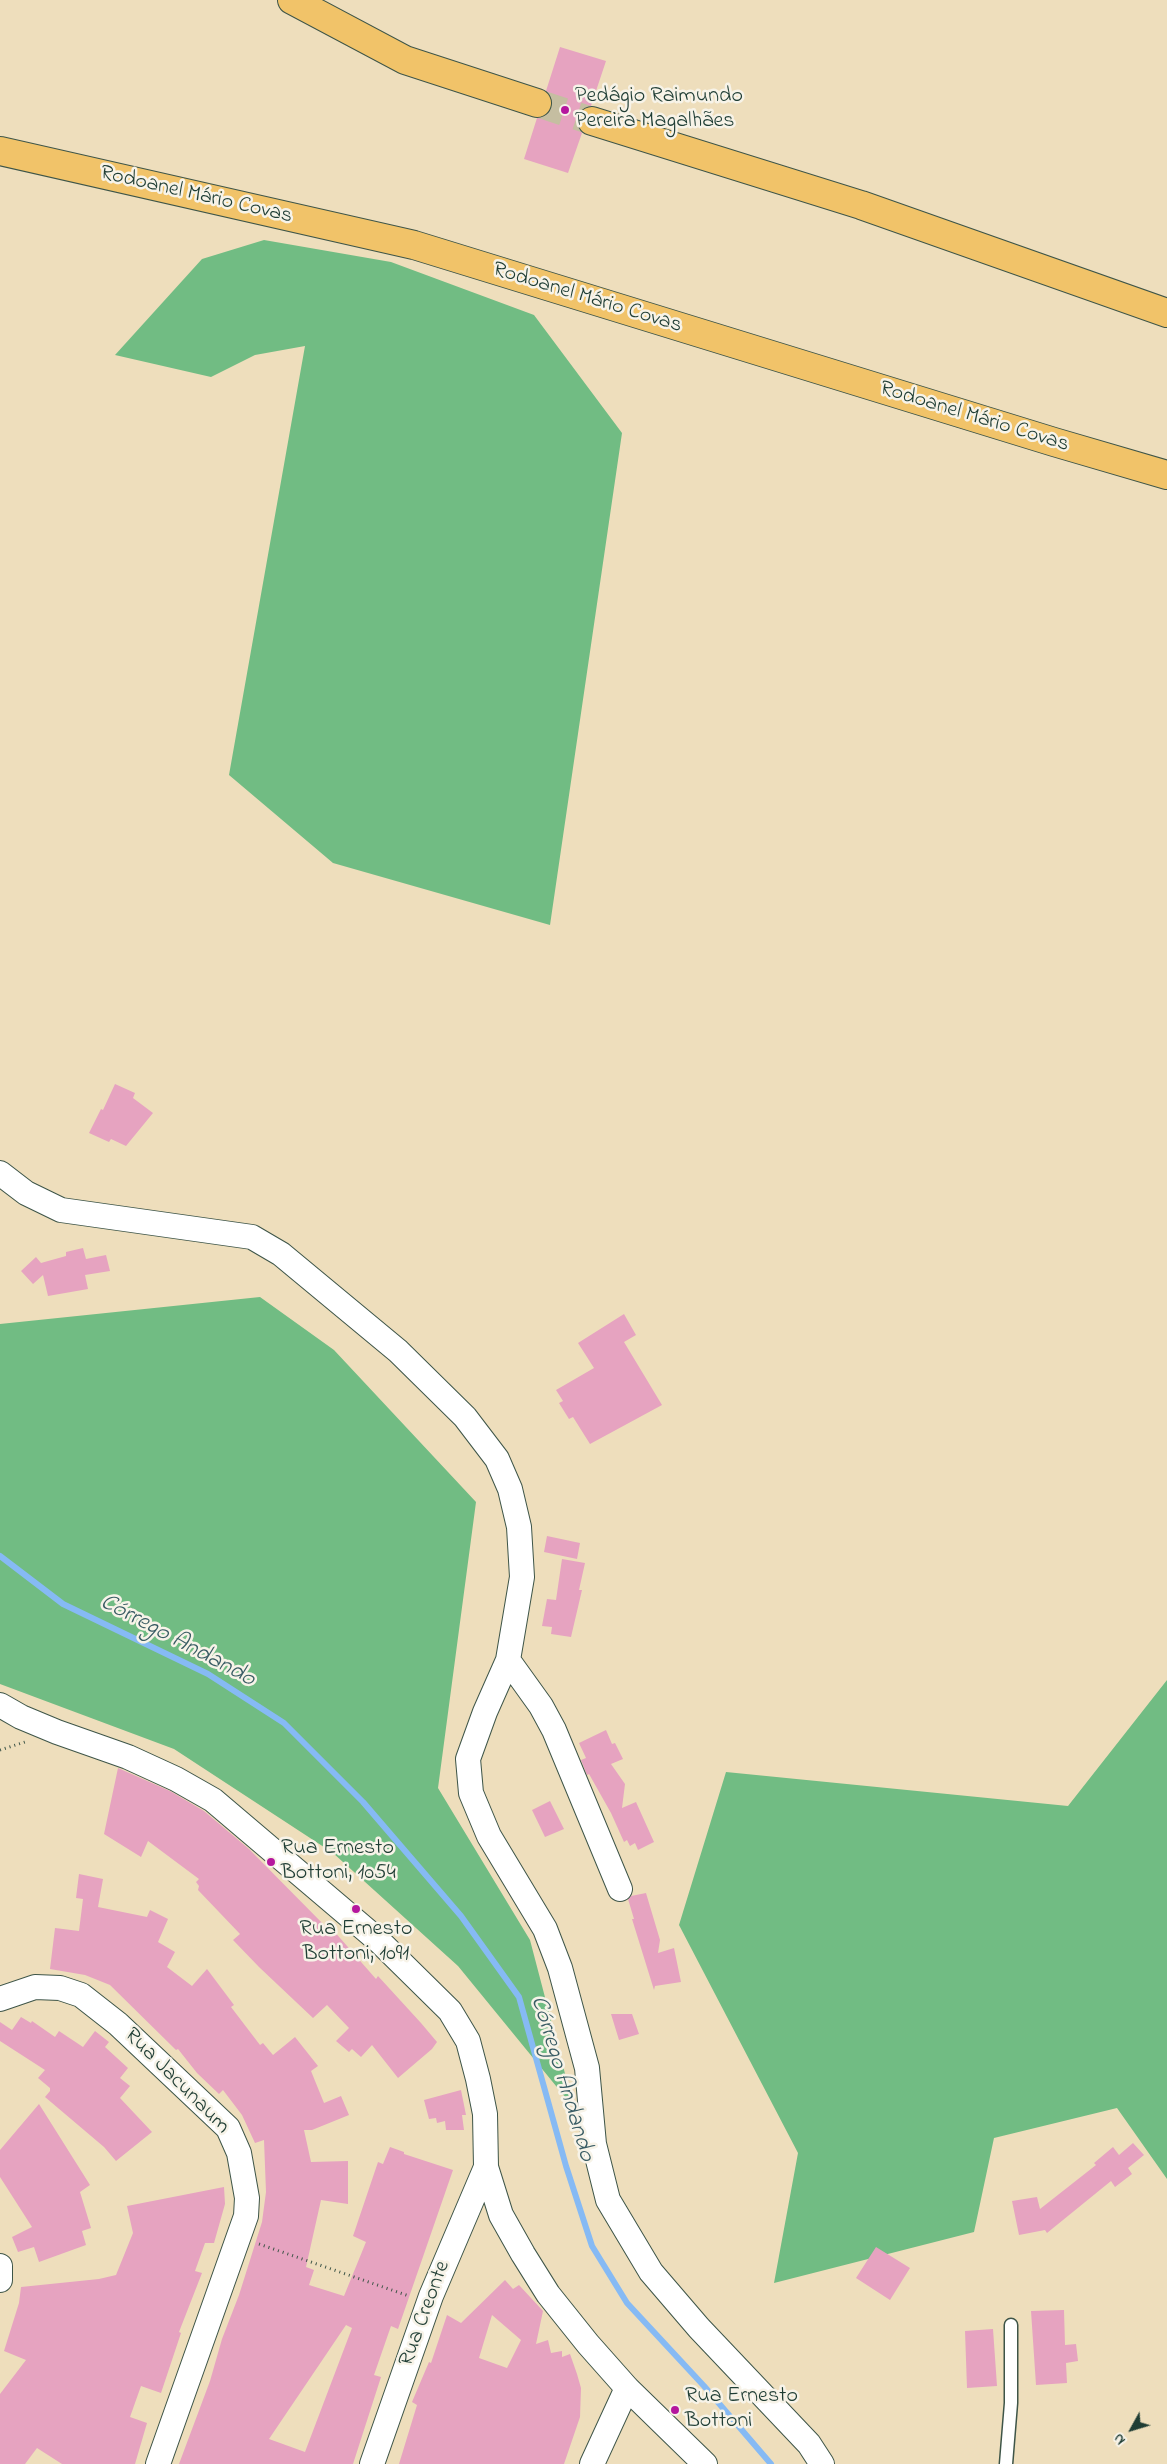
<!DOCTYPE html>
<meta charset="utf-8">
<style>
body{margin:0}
#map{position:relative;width:1167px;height:2464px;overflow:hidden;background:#eedebc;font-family:"Indie Flower",sans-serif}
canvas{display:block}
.north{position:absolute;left:1107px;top:2404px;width:50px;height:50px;-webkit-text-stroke:4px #f7f3e8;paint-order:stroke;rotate:231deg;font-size:14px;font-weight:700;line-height:20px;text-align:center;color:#1f3d34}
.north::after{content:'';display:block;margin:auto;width:18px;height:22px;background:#1f3d34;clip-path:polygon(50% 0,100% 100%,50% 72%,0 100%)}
</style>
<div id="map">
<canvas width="1167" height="2464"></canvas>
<div class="north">N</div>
</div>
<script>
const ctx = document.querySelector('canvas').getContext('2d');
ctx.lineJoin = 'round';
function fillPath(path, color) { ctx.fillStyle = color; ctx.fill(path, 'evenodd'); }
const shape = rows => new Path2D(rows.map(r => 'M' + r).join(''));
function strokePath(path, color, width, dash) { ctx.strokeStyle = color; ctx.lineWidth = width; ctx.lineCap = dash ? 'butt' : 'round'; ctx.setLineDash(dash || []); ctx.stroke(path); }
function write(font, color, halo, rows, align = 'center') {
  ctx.font = font + ' "Indie Flower",sans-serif'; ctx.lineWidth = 5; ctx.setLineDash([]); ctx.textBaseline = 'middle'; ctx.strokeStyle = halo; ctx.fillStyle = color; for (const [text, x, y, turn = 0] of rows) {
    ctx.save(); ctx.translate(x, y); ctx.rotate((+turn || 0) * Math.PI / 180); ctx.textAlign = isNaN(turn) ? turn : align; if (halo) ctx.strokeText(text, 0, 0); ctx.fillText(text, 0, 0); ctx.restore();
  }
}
fillPath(shape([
 [264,240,391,262,534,315,622,433,550,925,333,863,229,775,305,346,255,355,211,377,115,355,202,259],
 [260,1297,334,1350,476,1502,438,1788,530,1940,574,2108,458,1966,333,1853,174,1749,0,1684,0,1324],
 [1167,1680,1167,2179,1117,2108,994,2138,974,2232,774,2283,798,2153,679,1925,726,1772,1068,1806]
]), '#71bc83');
strokePath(shape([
 [0,1556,63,1604,208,1674,284,1723,363,1802,461,1916,519,1997,566,2166,592,2246,627,2303,704,2386,771,2464]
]), '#86baf4', 6);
fillPath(shape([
 [560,47,606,61,591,106,582,109,577,116,577,125,582,133,568,173,524,159,537,118,547,115,552,107,552,99,546,91],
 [115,1084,135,1093,133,1098,153,1113,126,1146,111,1139,109,1142,89,1133,101,1109,103,1110],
 [83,1248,86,1259,106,1255,110,1271,85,1275,88,1289,48,1296,43,1275,33,1284,21,1271,36,1257,41,1263,66,1256,66,1252],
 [624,1314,636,1335,624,1342,662,1405,590,1444,573,1417,569,1419,559,1403,563,1401,556,1390,594,1368,578,1343],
 [547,1536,580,1543,577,1559,544,1552],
 [562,1559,585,1563,579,1590,582,1590,571,1637,551,1634,552,1627,542,1626,547,1599,556,1600],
 [606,1730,612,1744,615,1743,623,1759,611,1764,625,1784,622,1808,636,1802,654,1842,638,1850,635,1843,630,1846,627,1840,624,1842,611,1813,589,1774,587,1775,581,1760,586,1758,579,1743],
 [118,1768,170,1791,204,1811,249,1849,331,1932,333,1930,376,1979,378,1976,421,2023,437,2042,432,2049,398,2078,372,2045,361,2057,352,2049,349,2052,336,2041,349,2028,327,2005,313,2018,259,1967,233,1940,240,1934,198,1890,199,1886,196,1882,199,1879,148,1841,141,1857,104,1834],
 [550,1801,564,1829,545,1837,532,1810],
 [79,1874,103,1879,98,1907,147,1917,150,1910,168,1919,158,1942,175,1952,167,1967,192,1986,207,1969,234,2005,231,2007,260,2045,263,2043,273,2055,295,2037,318,2066,311,2071,324,2103,341,2096,349,2115,312,2130,304,2130,311,2162,348,2161,348,2204,321,2200,306,2267,314,2270,309,2285,344,2296,366,2242,353,2236,378,2162,383,2164,390,2147,404,2152,404,2154,453,2170,398,2329,391,2326,374,2375,381,2377,353,2464,179,2464,210,2381,222,2339,239,2295,262,2222,266,2192,264,2140,255,2143,242,2115,223,2090,219,2094,197,2073,178,2049,176,2050,110,1985,85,1975,50,1969,55,1928,79,1931,83,1899,76,1898],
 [346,2325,352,2328,305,2452,269,2439],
 [646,1893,660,1940,658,1953,674,1948,681,1982,655,1986,654,1990,632,1919,634,1919,628,1899,631,1896],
 [611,2014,632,2014,639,2034,619,2040],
 [21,2017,31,2023,32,2021,55,2037,59,2031,83,2047,95,2031,109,2042,105,2047,128,2068,120,2078,130,2086,120,2098,152,2132,116,2161,104,2147,45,2097,50,2091,50,2088,38,2078,45,2070,0,2041,0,2022,12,2030],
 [461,2090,466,2115,462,2115,464,2130,446,2130,445,2121,437,2123,436,2118,429,2119,424,2100],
 [39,2104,90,2185,80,2192,91,2228,82,2231,86,2245,39,2262,34,2247,18,2252,12,2237,32,2227,0,2177,0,2150],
 [1133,2143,1144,2155,1128,2168,1132,2174,1115,2187,1111,2181,1047,2233,1045,2230,1019,2235,1012,2201,1037,2197,1040,2209,1096,2165,1094,2163,1113,2147,1119,2155],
 [224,2187,225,2204,214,2243,205,2243,195,2271,202,2273,179,2332,181,2333,161,2393,141,2386,130,2417,147,2423,135,2464,62,2464,37,2448,25,2464,0,2464,0,2394,26,2360,4,2351,19,2303,21,2287,99,2279,116,2275,133,2233,127,2206],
 [876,2247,910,2268,890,2300,856,2278],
 [505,2280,513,2289,519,2285,543,2311,536,2344,548,2340,551,2353,562,2351,562,2357,570,2354,577,2374,581,2388,580,2417,564,2464,399,2464,417,2405,412,2402,429,2362,431,2363,447,2315,461,2323],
 [492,2315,521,2340,507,2368,479,2358],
 [1064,2310,1065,2345,1076,2344,1078,2361,1066,2363,1067,2383,1036,2385,1031,2311],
 [993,2329,997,2386,967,2388,965,2331]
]), '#e6a3c0');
strokePath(shape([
 [537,103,592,121]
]), '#c5bea1', 28, [28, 14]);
const service = shape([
 [1006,2464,1011,2403,1011,2325]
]);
const minor = shape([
 [0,1173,26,1193,61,1210,252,1237,281,1254,398,1351,465,1417,497,1459,510,1489,519,1527,522,1577,508,1660,485,1712,468,1759,471,1793,489,1836,545,1929,560,1968,587,2068,594,2144,608,2200,651,2272,699,2328,809,2444,822,2464],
 [508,1660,541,1706,554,1730,620,1889],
 [0,1705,21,1717,57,1732,128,1757,176,1779,213,1800,379,1941,450,2011,468,2041,478,2079,485,2114,486,2167,501,2215,523,2254,548,2294,588,2344,627,2388,705,2464],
 [0,1999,35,1987,60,1988,81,1995,118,2024,228,2128,239,2153,247,2198,246,2216,158,2464],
 [0,2266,0,2280],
 [372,2464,431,2296,486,2167],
 [592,2464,627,2388]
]);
const motorway = shape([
 [292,0,405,60,537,103],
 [592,121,861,205,1167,313],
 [0,151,414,245,1054,442,1167,475]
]);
strokePath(service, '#3e5548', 15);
strokePath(minor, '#3e5548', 26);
strokePath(motorway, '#3e5548', 30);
strokePath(shape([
 [0,1750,25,1742],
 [259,2244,409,2296]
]), '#3e5548', 3, [1, 4]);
strokePath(service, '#fff', 12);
strokePath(minor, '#fff', 24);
strokePath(motorway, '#f1c369', 28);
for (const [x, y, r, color] of [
 [565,110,5,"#b5179e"],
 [271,1862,5,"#b5179e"],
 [356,1909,5,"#b5179e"],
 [675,2410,5,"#b5179e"]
]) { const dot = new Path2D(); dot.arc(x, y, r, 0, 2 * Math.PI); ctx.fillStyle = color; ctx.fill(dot); strokePath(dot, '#f7f3e8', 2); }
write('22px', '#1f3d34', '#f7f3e8', [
 ["Pedágio Raimundo",575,97],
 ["Pereira Magalhães",575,122],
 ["Rua Ernesto",281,1849],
 ["Bottoni, 1054",281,1874],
 ["Rua Ernesto",356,1930,"center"],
 ["Bottoni, 1091",356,1955,"center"],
 ["Rua Ernesto",685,2397],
 ["Bottoni",685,2422]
], 'left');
write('22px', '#1f3d34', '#f7f3e8', [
 ["Rodoanel Mário Covas",196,196,13],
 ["Rodoanel Mário Covas",587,299,17],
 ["Rodoanel Mário Covas",974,418,17],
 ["Rua Jacunaum",176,2082,45],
 ["Rua Creonte",426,2314,-70]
]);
write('italic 24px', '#395c64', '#f7f3e8', [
 ["Córrego Andando",177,1642,28],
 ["Córrego Andando",561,2079,73]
]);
</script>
